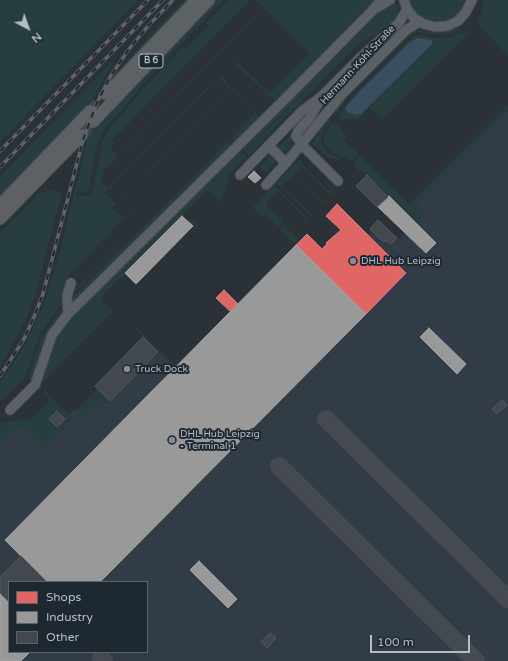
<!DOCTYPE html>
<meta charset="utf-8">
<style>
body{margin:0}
#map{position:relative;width:508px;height:661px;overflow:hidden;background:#2a3137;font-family:"Varela Round",sans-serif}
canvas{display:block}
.legend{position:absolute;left:8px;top:581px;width:140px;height:72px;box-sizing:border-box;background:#1e2831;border:1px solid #5a646d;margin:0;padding:5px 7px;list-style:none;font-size:12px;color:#b5bec7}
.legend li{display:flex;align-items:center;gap:8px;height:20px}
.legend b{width:20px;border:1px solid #5a646d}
.north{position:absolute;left:8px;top:8px;width:40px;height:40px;-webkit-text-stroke:3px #1e2831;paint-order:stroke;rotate:139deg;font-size:11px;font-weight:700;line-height:16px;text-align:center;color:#b5bec7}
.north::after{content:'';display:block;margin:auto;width:14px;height:18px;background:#b5bec7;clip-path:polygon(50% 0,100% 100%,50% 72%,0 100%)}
.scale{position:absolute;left:370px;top:635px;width:100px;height:18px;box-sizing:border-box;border:2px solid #b5bec7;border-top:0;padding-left:5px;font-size:12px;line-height:14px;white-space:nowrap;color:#b5bec7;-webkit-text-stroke:3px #1e2831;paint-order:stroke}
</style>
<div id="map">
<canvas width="508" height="661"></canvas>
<ul class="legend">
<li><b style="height:11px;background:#e06666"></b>Shops</li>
<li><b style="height:11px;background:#999"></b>Industry</li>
<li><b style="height:11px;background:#42484d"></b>Other</li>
</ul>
<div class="north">N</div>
<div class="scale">100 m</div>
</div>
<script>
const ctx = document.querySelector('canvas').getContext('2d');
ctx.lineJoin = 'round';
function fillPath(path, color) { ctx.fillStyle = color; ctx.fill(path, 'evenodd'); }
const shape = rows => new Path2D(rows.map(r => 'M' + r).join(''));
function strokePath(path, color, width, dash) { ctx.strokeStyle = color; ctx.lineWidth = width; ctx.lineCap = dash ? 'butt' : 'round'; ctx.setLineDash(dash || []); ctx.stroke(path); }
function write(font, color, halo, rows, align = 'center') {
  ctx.font = font + ' "Varela Round",sans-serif'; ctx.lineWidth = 4; ctx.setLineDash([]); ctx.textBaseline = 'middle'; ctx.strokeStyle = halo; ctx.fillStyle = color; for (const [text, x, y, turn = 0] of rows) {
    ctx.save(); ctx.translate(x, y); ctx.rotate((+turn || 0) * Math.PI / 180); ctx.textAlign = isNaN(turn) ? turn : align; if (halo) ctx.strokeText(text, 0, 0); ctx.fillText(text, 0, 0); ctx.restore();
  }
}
fillPath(shape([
 [508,111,508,661,0,661,0,442,20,422,55,426,49,419,57,411,69,415,75,409,77,410,98,389,95,386,143,337,175,368,307,234,322,249,327,244,326,243,341,230,326,216,337,204,369,236,370,229,378,220,398,240,405,233,378,207,389,196,415,222,415,205],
 [9,582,147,582,147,652,9,652]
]), '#323c47');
fillPath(shape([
 [0,0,138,0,0,142],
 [183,0,192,0,124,69,126,63,142,44],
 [213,0,223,0,154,72,104,130,98,142,89,189,86,192,84,193,80,192,81,189,80,191,77,193,78,201,79,196,89,195,93,190,102,142,107,131,157,74,183,47,185,49,208,25,206,23,229,0,250,0,112,140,115,143,110,148,118,157,102,172,105,175,100,181,108,188,129,167,130,168,105,193,116,203,141,179,112,208,123,218,152,190,66,278,76,288,120,244,121,245,60,306,40,334,26,376,0,402,0,382,24,346,43,306,57,263,88,136,111,112,110,110],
 [256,0,376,0,284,94,275,100,271,98,243,71,233,65,237,62,270,93,310,53],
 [409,0,466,0,464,6,459,14,450,19,440,22,430,21,420,17,413,9],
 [484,0,508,0,508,56,476,22,478,20],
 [391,2,399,5,398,13,393,23,388,28,366,39,352,50,249,155,231,138,255,113,223,82,220,79,223,76,229,85,263,120,381,7],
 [259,12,260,13,123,152,122,151],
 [464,28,464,29,447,34,437,35,417,32,410,35,350,95,335,115,333,112,341,101,406,34,415,30,440,33,455,29],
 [469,30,471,32,382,120,369,108,357,121,354,118,342,120,338,117,352,97,413,36,417,35,437,38,447,38,466,32],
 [115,59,93,98,79,113,80,115,0,200,0,176],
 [211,84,212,85,135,163,134,162],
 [223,95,223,96,146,174,145,173],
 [508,105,508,111,415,205,425,214,415,223,368,175,365,176,363,174,364,173,361,170,360,172,358,170,353,163,360,156,409,204],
 [328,119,331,121,321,135,321,143,327,152,342,160,334,159,327,157,312,143],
 [333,122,339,126,347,137,344,140,359,155,352,161,330,151,324,144,325,134],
 [292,133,291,147,287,151,281,151,279,149,279,146],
 [229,140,246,157,230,174,221,203,208,190,186,212,199,225,195,229,188,222,191,218,185,213,125,273,138,287,137,287,124,275,100,299,113,311,40,385,42,388,40,390,28,378,42,336,62,308],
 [270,156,274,159,275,162,266,173,259,166],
 [300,159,302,159,301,161,303,165,327,189,335,192,330,195,302,166,294,174,323,202,326,199,326,201,319,206,322,203,294,175,282,186,311,214,315,211,311,217,276,183],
 [274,185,308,219,304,223,303,223,306,219,278,191,265,204,283,221,278,227,266,215,262,217,253,208,255,205],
 [51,190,62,193,35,296,27,317,0,368,0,233,38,194],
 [284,225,298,239,294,243,280,229],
 [135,326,176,366,175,368,143,337,134,328],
 [98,389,109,399,99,409,95,405,84,416,91,423,90,424,76,411],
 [46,391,69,415,65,419,57,411,49,419,59,429,71,416,82,428,82,429,73,420,46,447,44,446,43,448,19,424,17,426,18,427,0,445,0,422,31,419,50,401,43,394]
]), '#283d3d');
fillPath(shape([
 [417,38,432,40,432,44,361,114,356,115,347,112,345,108,360,91,409,43]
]), '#3a4e60');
const shops = shape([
 [337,204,406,273,366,314,296,245,307,234,322,249,327,244,326,243,341,230,326,216,337,204],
 [224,290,238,304,231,312,216,298,224,290]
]);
fillPath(shops, '#e06666');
strokePath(shops, '#d38083', 1);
const industry = shape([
 [254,171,261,178,255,183,248,177,254,171],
 [389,196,436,243,426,253,378,207,389,196],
 [182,216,193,226,136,284,125,273,182,216],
 [296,245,366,314,100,582,47,582,5,540,296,245],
 [429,328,466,364,457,374,420,337,429,328],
 [199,561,237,599,228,608,190,570,199,561],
 [0,593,9,602,9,652,30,652,21,661,0,661,0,593]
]);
fillPath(industry, '#999');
strokePath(industry, '#a1a4a7', 1);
strokePath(shape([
 [326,419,508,599],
 [279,466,476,661],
 [101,658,104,661]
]), '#444a50', 18);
const building = shape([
 [367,175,388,197,377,207,356,186,367,175],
 [378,220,397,238,391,244,386,240,384,242,370,229,378,220],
 [143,337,158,352,110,401,95,386,143,337],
 [502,400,507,405,497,414,492,409,502,400],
 [57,411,65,419,57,427,49,419,57,411],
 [21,556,47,582,9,582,9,602,0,593,0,577,21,556],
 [270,633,276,638,267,648,261,642,270,633]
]);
fillPath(building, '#42484d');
strokePath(building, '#52585f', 1);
strokePath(shape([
 [90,111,106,94],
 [82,135,93,122]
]), '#3f464d', 11, [11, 5.5]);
const minor = shape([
 [404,0,407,9,414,18,424,24,435,27,447,26,458,21,466,12,472,0],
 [376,8,390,0],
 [320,100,309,119,298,131,296,136,302,145,338,181],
 [269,146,286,163],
 [240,175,302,111,321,97,362,56,399,23,407,9],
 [266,185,286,163,343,93,406,30,419,22],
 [68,314,67,296,71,283],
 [10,410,35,385,52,335,68,314,287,97,372,11,381,0]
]);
const major = shape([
 [106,94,196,0],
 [93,122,209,0],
 [0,205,90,111],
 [0,219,82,135]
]);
strokePath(minor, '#484d52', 11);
strokePath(major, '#484e54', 13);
strokePath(minor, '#5a6065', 9);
strokePath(major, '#5d6166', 11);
const rail = shape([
 [0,151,148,0],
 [0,167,163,0],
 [0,376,24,339,34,317,43,294,83,140,96,105,110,77,129,49,149,25,173,0]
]);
strokePath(rail, '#5f6368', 3.5);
strokePath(rail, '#1e2831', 2, [6]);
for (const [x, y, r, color] of [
 [353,261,4,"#848d95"],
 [127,369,4,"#848d95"],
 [172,440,4,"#848d95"]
]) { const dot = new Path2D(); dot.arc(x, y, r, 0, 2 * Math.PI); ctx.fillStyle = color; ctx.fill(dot); strokePath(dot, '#1e2831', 1.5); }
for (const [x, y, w] of [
 [151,61,24]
]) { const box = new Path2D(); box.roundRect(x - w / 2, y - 7, w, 14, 3); ctx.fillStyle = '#1e2831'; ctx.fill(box); strokePath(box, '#b5bec7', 1); }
write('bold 9px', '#b5bec7', null, [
 ["B 6",151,61]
]);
write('10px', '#b5bec7', '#1e2831', [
 ["Hermann-Köhl-Straße",358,65,-47]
]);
write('10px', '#b5bec7', '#1e2831', [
 ["DHL Hub Leipzig",361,261],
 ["Truck Dock",135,369],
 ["DHL Hub Leipzig",180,434],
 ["- Terminal 1",180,446]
], 'left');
</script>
